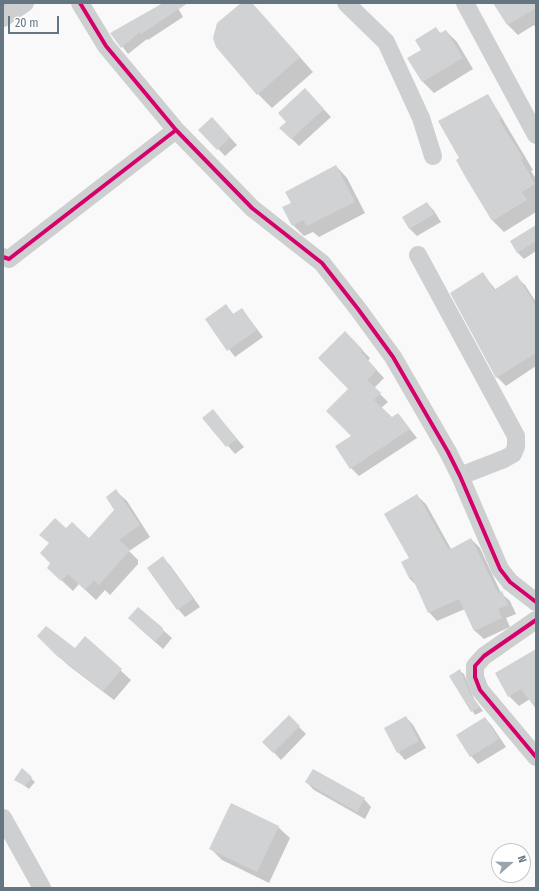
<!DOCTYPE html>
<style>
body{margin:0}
#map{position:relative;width:539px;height:891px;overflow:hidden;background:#f9f9f9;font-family:"Fira Sans Condensed",sans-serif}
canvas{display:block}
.frame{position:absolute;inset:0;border:4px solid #657683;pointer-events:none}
.north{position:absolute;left:491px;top:843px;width:40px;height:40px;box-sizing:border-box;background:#fff;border:1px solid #c1c8cd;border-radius:50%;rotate:70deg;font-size:11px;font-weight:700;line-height:16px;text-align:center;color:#657683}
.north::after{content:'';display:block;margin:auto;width:14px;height:18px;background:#99a4ac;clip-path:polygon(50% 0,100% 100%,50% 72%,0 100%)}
.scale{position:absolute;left:8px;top:16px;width:51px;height:18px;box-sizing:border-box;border:2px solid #657683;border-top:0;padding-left:5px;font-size:12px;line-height:14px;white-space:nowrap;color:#657683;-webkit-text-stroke:3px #fff;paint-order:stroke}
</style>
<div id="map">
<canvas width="539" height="891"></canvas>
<div class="frame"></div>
<div class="north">N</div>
<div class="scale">20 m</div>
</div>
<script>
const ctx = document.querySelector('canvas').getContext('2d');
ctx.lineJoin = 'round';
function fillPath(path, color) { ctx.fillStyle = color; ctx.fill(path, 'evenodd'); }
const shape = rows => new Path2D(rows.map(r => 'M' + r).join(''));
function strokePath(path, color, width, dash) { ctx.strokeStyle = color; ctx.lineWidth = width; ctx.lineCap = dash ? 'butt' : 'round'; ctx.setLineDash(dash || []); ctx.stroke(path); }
fillPath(shape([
 [3,3,16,3,3,11],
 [165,3,175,3,183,17,148,40,147,39,128,54,112,33],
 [242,3,252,3,313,72,272,108,258,94],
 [494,3,536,3,536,28,534,25,518,35,508,25],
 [436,28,441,34,446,31,457,42,473,69,434,93,423,82,409,58,423,50],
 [312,97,331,117,299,146,281,128],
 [496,108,533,170,531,171,536,179,536,212,504,232,493,221,467,178,460,159],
 [212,118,237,145,225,156,200,130],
 [336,166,347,178,365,213,319,237,313,232,304,236,293,225,292,203],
 [427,203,434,211,441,222,417,236,410,229,403,218],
 [536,226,536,251,524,259,517,252],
 [483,274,496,290,516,277,525,285,536,302,536,366,506,386,497,377,452,293],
 [226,305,234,315,242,309,263,337,235,357,206,319],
 [345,333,370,358,368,361,384,378,374,388,388,402,381,408,392,419,398,414,417,438,359,476,351,468,353,436],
 [213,411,244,447,235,454,204,418],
 [116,491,127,501,150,537,129,551,138,560,138,564,110,595,105,590,96,600,79,584,73,591,59,578,66,530,89,539,116,510],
 [417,496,426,504,451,549,471,539,480,548,501,593,510,601,516,614,506,618,510,627,484,639,475,631,465,609,437,621,429,612,417,586,409,578],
 [162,558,170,565,200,607,185,617,178,609],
 [138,608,172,638,163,649,137,626],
 [85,638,131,680,114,700,69,666,48,646,75,649],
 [536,650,536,707,530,699,519,706,509,696],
 [460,671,464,674,474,699,483,711,475,715,450,676],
 [289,717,306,734,281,760,264,742],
 [406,717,413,725,426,748,405,760,398,752],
 [485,718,492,726,506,747,478,764,471,756],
 [22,769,35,782,29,789,15,779],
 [306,782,364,799,371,807,365,819,314,790],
 [278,827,290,838,269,883,222,860,211,849]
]), '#0003');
fillPath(shape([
 [163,3,188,3,141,34,140,32,121,48,110,33],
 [241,3,252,3,300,57,257,95,216,47,213,38,217,23],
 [493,3,536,3,536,8,507,25],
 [436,27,440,33,446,30,463,58,422,82,407,58,421,50,415,40],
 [305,88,324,109,291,139,279,128,286,122,278,113],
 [488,94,502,118,499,120,523,158,521,160,535,184,522,192,527,200,492,221,466,178,456,160,459,158,438,121],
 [212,117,230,137,217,150,198,130],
 [336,165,355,202,307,226,303,220,292,226,282,207,291,203,285,192],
 [427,202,434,214,409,229,402,217],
 [536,225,536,241,517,253,510,241],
 [483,272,494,290,517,275,536,306,536,353,496,378,450,293],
 [226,304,233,314,242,308,257,330,227,351,205,319],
 [345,331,363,350,361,352,377,370,367,380,381,393,374,400,392,417,398,413,410,429,350,469,335,446,351,436,326,411,348,389,318,358],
 [213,409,237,439,226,447,202,418],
 [116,489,140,525,119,540,130,550,99,585,94,580,85,590,68,574,61,581,47,568,50,563,40,553,49,543,39,535,55,518,66,528,72,522,89,538,114,510,106,497],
 [417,494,449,550,471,538,498,593,502,591,508,605,498,609,502,618,474,631,459,599,428,613,412,577,409,578,401,562,409,558,384,514],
 [163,556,193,599,177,610,147,568],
 [138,607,163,628,163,633,155,642,128,618],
 [46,626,75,648,85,636,122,669,103,691,57,656,37,636],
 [536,649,536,709,521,689,508,697,495,673],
 [460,669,470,694,480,707,471,712,449,676],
 [289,715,300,726,273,753,262,742],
 [406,716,419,741,397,753,384,728],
 [485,717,499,739,470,757,456,735],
 [22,768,32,777,25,786,14,780],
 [313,769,365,798,357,812,305,782],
 [231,803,279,826,257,872,209,849]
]), '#d0d2d3');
strokePath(shape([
 [80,3,106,46,176,130,252,208,322,263,358,309,393,357,448,452,460,476,500,569,510,582,536,602],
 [346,3,386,42,421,118,433,156],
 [465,3,536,135],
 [3,18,25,3],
 [418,255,516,436,516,447,513,454,504,459,460,476],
 [3,257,9,259,176,130],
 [536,620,484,656,475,666,475,677,480,690,536,757],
 [3,818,42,888]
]), '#cecfd0', 18);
strokePath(shape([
 [80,3,106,46,176,130,252,208,322,263,358,309,393,357,448,452,460,476,500,569,510,582,536,602],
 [3,257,9,259,176,130],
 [536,620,484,656,475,666,475,677,480,690,536,757]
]), '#d6006c', 4);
</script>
